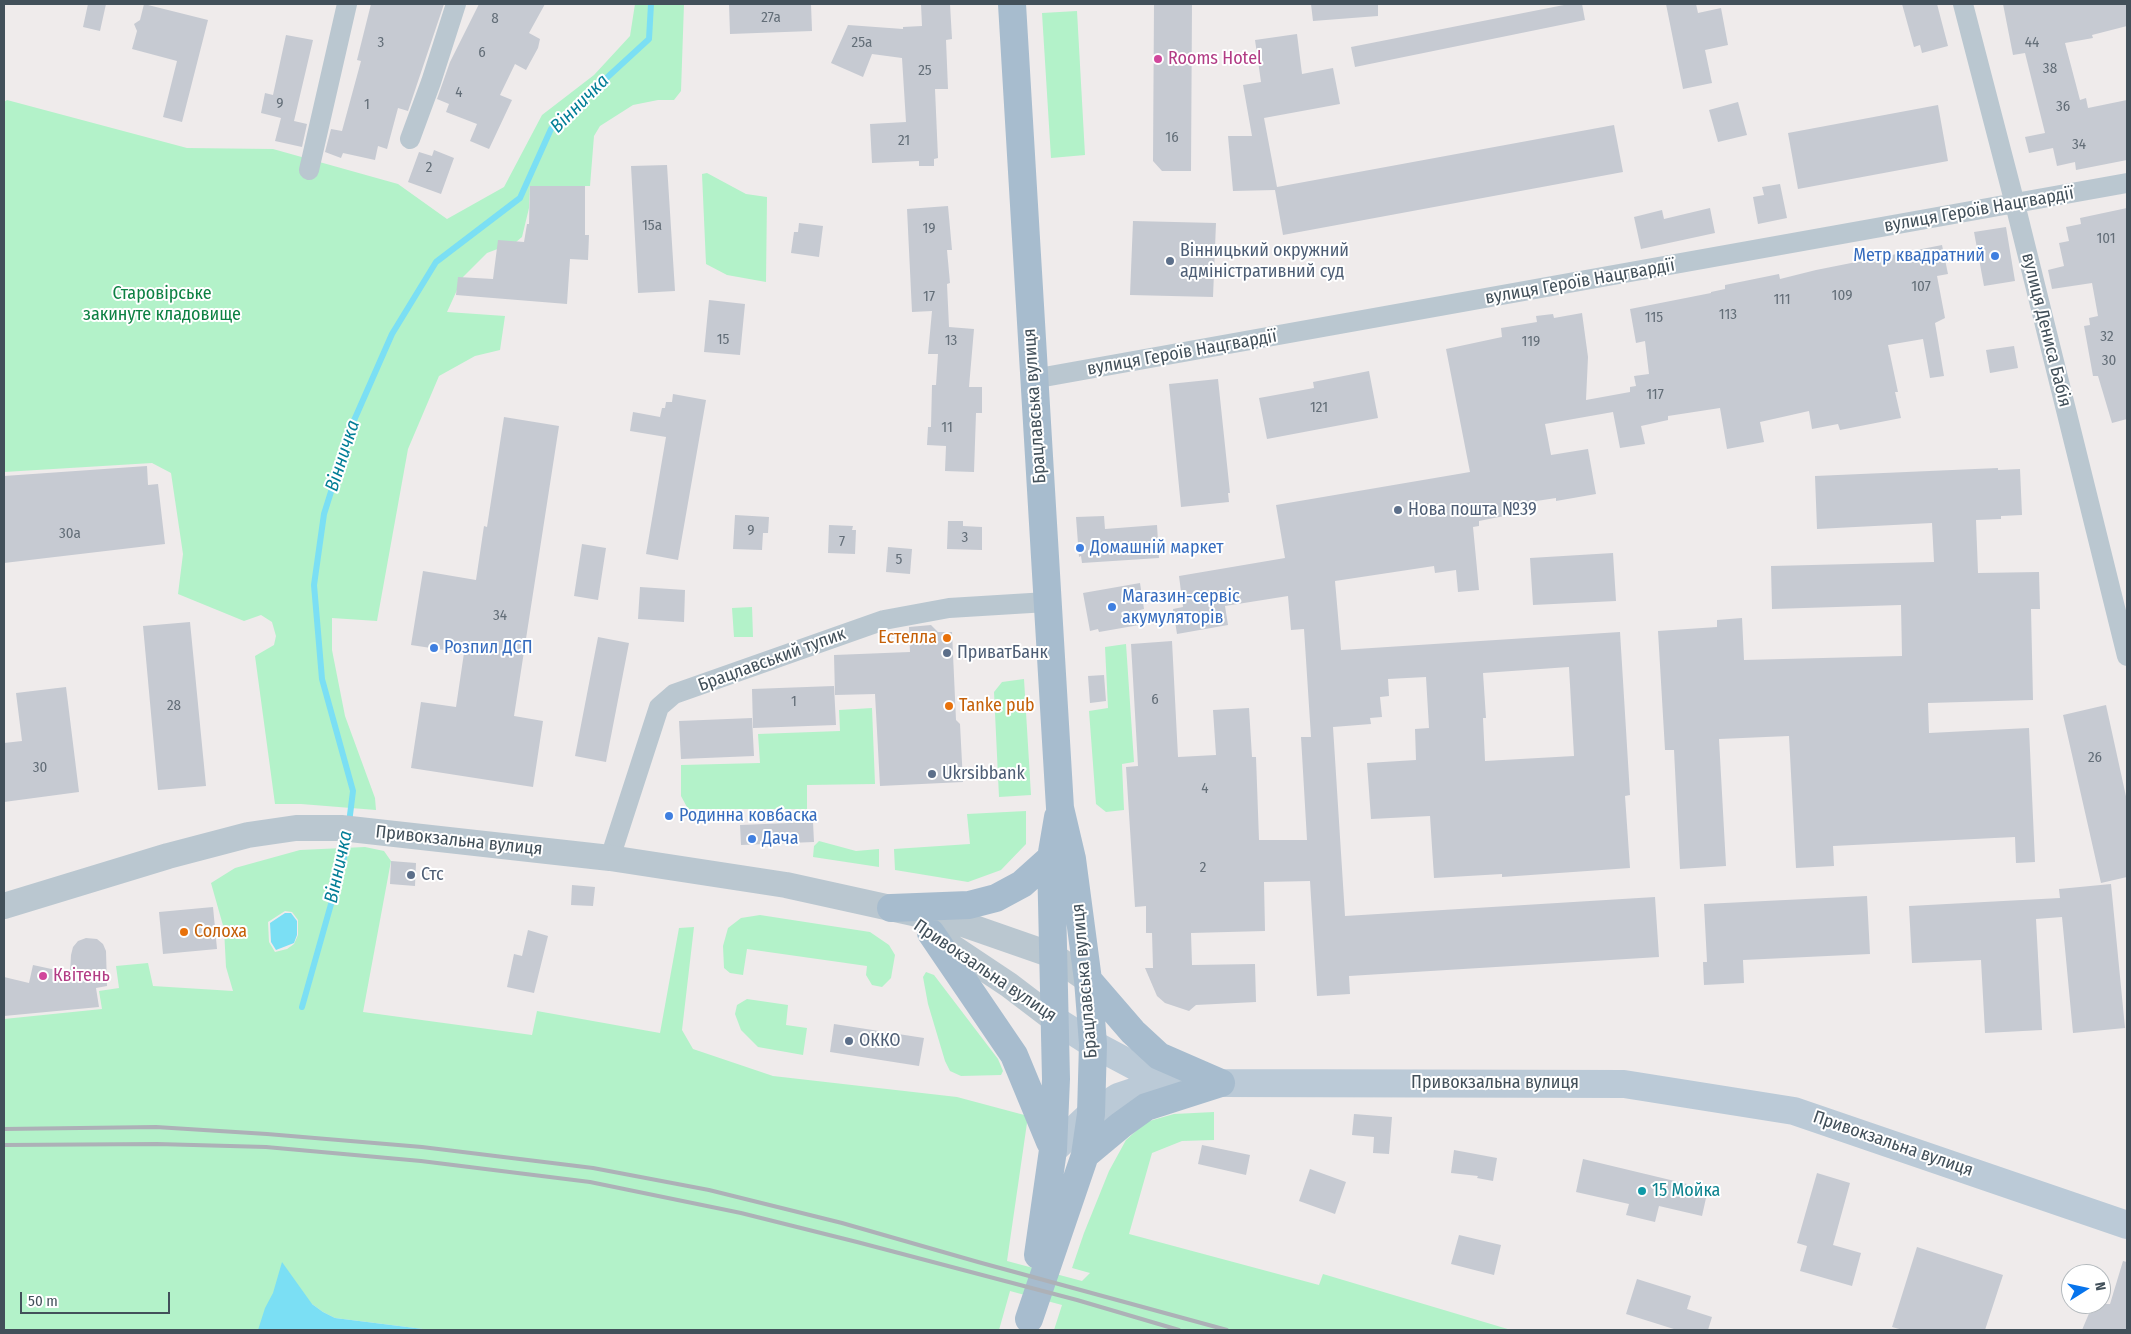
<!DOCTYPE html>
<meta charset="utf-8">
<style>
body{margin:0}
#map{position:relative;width:2131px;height:1334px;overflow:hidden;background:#efebeb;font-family:"Fira Sans Condensed",sans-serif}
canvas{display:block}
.frame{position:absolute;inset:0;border:5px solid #42505a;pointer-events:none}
.north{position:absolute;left:2061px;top:1264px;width:50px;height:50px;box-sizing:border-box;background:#fff;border:1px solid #b3b9bd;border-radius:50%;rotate:80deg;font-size:14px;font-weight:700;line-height:20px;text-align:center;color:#42505a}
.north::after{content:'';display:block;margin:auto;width:18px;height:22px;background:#0774ec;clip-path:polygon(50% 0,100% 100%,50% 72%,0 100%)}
.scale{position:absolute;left:20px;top:1292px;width:150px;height:22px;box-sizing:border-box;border:2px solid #42505a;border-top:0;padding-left:6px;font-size:15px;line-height:18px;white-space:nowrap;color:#42505a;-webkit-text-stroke:4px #fff;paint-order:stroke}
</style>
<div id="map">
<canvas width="2131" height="1334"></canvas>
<div class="frame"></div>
<div class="north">N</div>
<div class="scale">50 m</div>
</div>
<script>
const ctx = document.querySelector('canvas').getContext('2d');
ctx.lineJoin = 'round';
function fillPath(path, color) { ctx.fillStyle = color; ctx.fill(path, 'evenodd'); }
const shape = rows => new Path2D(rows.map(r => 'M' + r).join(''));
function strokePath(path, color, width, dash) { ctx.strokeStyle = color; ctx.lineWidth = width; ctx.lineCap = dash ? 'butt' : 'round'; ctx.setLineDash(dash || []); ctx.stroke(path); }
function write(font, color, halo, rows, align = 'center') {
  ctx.font = font + ' "Fira Sans Condensed",sans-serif'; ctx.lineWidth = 4; ctx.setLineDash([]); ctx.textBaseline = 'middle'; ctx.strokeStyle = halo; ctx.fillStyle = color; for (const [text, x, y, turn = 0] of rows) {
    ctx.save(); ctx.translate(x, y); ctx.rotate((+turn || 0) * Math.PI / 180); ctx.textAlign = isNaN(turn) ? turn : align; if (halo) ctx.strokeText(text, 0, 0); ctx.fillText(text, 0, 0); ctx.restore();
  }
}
fillPath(shape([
 [635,4,684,4,681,91,674,100,658,100,633,105,600,126,594,136,590,186,530,186,529,208,522,237,516,242,487,253,463,277,447,312,505,316,500,350,475,356,439,376,408,449,377,621,332,618,332,650,345,716,375,798,376,810,301,804,275,804,255,656,274,645,276,636,272,622,261,615,244,621,178,594,183,554,171,473,152,463,4,472,4,102,7,100,187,148,273,149,398,184,447,219,504,187,542,115,594,75,630,36],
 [1077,11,1085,155,1051,158,1042,13],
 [707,173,746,194,767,197,766,282,727,275,706,264,702,174],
 [752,607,753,637,734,637,732,608],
 [1126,644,1134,762,1122,764,1124,810,1106,812,1096,804,1089,711,1108,708,1105,647],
 [1024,679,1031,795,999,797,994,692,1002,682],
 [872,708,875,784,807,785,807,809,688,809,681,796,681,765,760,763,758,734,840,731,839,710],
 [1026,811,1026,844,1001,870,968,882,895,870,894,849,970,844,967,814],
 [819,841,856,851,879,849,879,867,813,857,814,846],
 [365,847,384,851,391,861,363,1012,532,1035,537,1011,660,1033,679,928,694,927,682,1030,693,1049,773,1076,957,1097,1028,1116,1007,1261,1082,1281,1090,1273,1072,1268,1084,1233,1109,1171,1126,1140,1146,1122,1174,1114,1214,1112,1214,1140,1182,1141,1152,1153,1129,1234,1319,1285,1323,1274,1511,1330,1054,1330,1062,1305,1010,1291,999,1330,431,1330,335,1318,323,1312,312,1304,295,1330,4,1330,4,1019,102,1009,99,991,119,988,116,966,148,963,153,986,233,991,226,967,224,929,211,883,235,868,300,850],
 [285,911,292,912,298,920,298,935,294,944,287,949,275,952,269,942,268,922],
 [760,915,870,932,889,945,895,955,891,978,882,987,872,985,866,975,867,966,747,949,743,975,730,973,724,968,723,946,728,928,741,918],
 [926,972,934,975,998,1059,1003,1071,1001,1075,961,1076,950,1071,945,1061,928,1004,923,977],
 [747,999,788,1005,786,1025,807,1028,803,1055,758,1047,741,1030,735,1014,737,1005]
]), '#b3f2c9');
fillPath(shape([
 [285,913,291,913,297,921,297,935,294,943,276,950,271,942,270,923],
 [282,1262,312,1304,323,1312,335,1318,431,1330,258,1330,265,1308,273,1293]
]), '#7bdff4');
strokePath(shape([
 [349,823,353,791,322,679,314,585,324,514,352,425,392,334,436,262,520,198,551,129,649,39,651,4],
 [302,1007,344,858,347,833]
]), '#7bdff4', 6);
fillPath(shape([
 [88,4,106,4,100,31,83,27],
 [144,4,208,20,182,122,163,117,177,61,132,49,137,31,134,24,140,20],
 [371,4,444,4,408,111,398,108,387,149,378,146,375,160,343,153,341,158,325,152,331,129,342,131,361,61,357,60],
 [479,4,545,4,529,33,540,39,538,48,526,70,515,64,500,95,512,100,489,149,470,141,477,124,446,112,449,104,437,99,450,62],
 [729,4,811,4,812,31,730,34],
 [921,4,950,4,952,39,946,40,948,89,935,89,938,158,934,159,934,166,919,166,919,161,872,163,870,124,906,122,902,58,872,54,863,77,831,63,848,25,903,29,903,27,922,26],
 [1154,4,1192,4,1191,171,1162,171,1153,161],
 [1311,4,1378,4,1378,16,1313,21],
 [1569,4,1582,4,1585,20,1355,67,1351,47],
 [1666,4,1696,4,1698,13,1721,8,1728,45,1705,50,1712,83,1683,89],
 [1902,4,1937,4,1948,46,1922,53,1920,45,1914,47],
 [2003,4,2127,4,2127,26,2092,35,2093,38,2065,43,2080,100,2086,98,2088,108,2127,100,2127,160,2076,170,2075,162,2057,166,2053,148,2029,153,2025,137,2045,133,2025,53,2013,55],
 [1297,34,1302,74,1333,68,1340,104,1264,118,1277,187,1614,125,1623,172,1283,235,1275,190,1233,191,1228,136,1252,136,1243,85,1261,82,1255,40],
 [286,35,313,40,294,121,307,124,302,147,275,141,281,118,261,113,265,93,273,95],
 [1738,102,1747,135,1718,142,1709,110],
 [1938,105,1948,161,1798,189,1788,133],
 [434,150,454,158,441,194,408,182,419,152,432,156],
 [667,165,675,291,638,293,631,166],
 [1780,184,1787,218,1758,224,1753,197,1764,195,1762,187],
 [530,186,585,186,585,235,589,235,588,260,570,259,567,304,456,295,458,277,493,279,498,240,524,242,527,224,529,224],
 [948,206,952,250,947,250,950,283,947,284,949,327,974,329,969,387,982,387,982,413,976,413,974,472,945,471,946,446,927,445,928,427,931,427,932,385,936,385,938,354,928,354,932,311,912,312,907,209],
 [1710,208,1715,233,1641,249,1634,217,1662,210,1664,219],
 [2127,208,2127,419,2112,423,2098,376,2093,376,2084,326,2090,325,2089,318,2098,316,2092,283,2052,289,2048,270,2064,266,2059,243,2069,241,2066,227,2081,224,2080,218],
 [1133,221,1216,223,1213,297,1130,295],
 [799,223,823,226,819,257,791,253,794,232,798,232],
 [2006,227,2015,281,1984,286,1974,232],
 [1942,245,1948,274,1937,276,1945,318,1935,323,1944,376,1930,378,1923,339,1888,345,1898,392,1895,392,1901,418,1840,430,1838,424,1812,429,1809,411,1760,422,1764,442,1727,449,1720,408,1668,416,1668,420,1641,426,1645,444,1620,448,1613,412,1545,424,1551,455,1588,449,1596,494,1556,501,1556,498,1517,504,1519,513,1479,521,1479,526,1473,527,1479,590,1458,592,1456,570,1435,573,1434,566,1335,581,1341,650,1620,632,1630,795,1625,796,1630,868,1502,877,1502,874,1434,878,1430,816,1371,819,1367,763,1416,760,1415,729,1429,728,1426,677,1388,679,1389,696,1380,697,1382,717,1370,718,1371,724,1333,727,1345,916,1655,897,1659,957,1349,976,1350,994,1317,996,1310,881,1264,882,1265,931,1191,933,1192,965,1255,964,1256,1002,1196,1005,1189,1011,1165,1003,1157,996,1145,968,1153,968,1152,933,1146,933,1146,906,1135,907,1126,767,1138,766,1131,644,1172,641,1178,757,1216,755,1213,710,1249,708,1252,757,1256,757,1259,840,1307,840,1301,737,1311,737,1304,629,1291,630,1288,596,1225,606,1228,625,1177,634,1173,609,1183,607,1179,576,1285,558,1276,505,1470,472,1446,349,1502,337,1501,328,1537,322,1536,316,1553,314,1554,318,1582,313,1588,357,1586,400,1630,392,1630,387,1636,386,1634,376,1649,374,1645,341,1636,343,1630,309,1711,293,1711,292,1725,289,1725,285,1779,274,1780,279,1816,270],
 [1569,667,1574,756,1485,761,1483,718,1486,718,1483,673],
 [709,300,745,304,740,355,704,352],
 [2014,346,2018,368,1990,373,1986,350],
 [1369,371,1378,418,1267,439,1259,398,1314,388,1313,382],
 [1218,379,1230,493,1228,493,1229,502,1181,507,1169,384],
 [673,394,706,400,678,560,646,554,666,437,630,431,633,412,660,417,662,408,665,408,666,402,672,402],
 [504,417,559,426,514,716,543,721,533,787,411,768,421,702,456,707,464,653,411,645,423,571,476,580,484,526,487,527],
 [147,466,148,485,158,484,165,544,4,563,4,476],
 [1998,468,1998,470,2020,469,2022,515,2001,516,2001,519,1976,520,1978,573,2039,572,2040,609,2031,609,2033,700,1928,703,1929,733,2029,728,2035,862,2016,863,2015,837,1833,846,1834,866,1796,868,1789,736,1719,739,1726,866,1680,869,1674,750,1665,750,1658,631,1717,627,1717,620,1742,618,1744,660,1902,656,1901,605,1772,609,1771,566,1934,562,1932,523,1817,529,1815,476],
 [735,515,769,517,768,533,763,533,762,550,733,549],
 [1104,516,1105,529,1157,525,1159,558,1082,563,1081,556,1079,557,1076,517],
 [948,521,963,521,963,526,982,527,982,550,947,549],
 [829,525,853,526,852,530,856,530,855,554,828,553],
 [582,544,606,548,598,600,574,596],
 [888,547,912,549,910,574,886,572],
 [1613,553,1616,601,1533,605,1530,558],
 [1140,583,1144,609,1136,611,1139,625,1099,632,1098,629,1090,631,1083,593],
 [640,587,685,590,684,622,638,619],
 [190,622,206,786,158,790,143,626],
 [931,625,938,632,952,632,956,720,960,724,963,782,880,786,875,694,835,695,834,655,910,652,909,627],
 [598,637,629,643,606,762,575,756],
 [1104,675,1106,701,1090,703,1088,676],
 [834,686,836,725,753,728,752,689],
 [66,687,79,792,4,802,4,743,22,741,16,693],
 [2106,705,2127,801,2127,877,2101,883,2063,715],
 [752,718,754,756,681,759,679,721],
 [813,822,814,842,741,845,740,825],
 [391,861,416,863,415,886,390,884],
 [2111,884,2125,1028,2073,1033,2062,917,2036,919,2042,1030,1985,1033,1981,960,1912,963,1909,906,2060,898,2059,889],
 [572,885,595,887,593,906,571,905],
 [1867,896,1870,954,1743,960,1744,983,1704,985,1703,962,1707,962,1704,904],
 [213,907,217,949,163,954,159,912],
 [528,930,548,936,534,993,507,987,514,954,522,956],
 [86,938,97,939,103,944,106,951,107,986,96,988,99,1007,4,1016,4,977,29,983,33,965,70,973,71,955,73,947,78,941],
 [834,1024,924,1038,919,1066,830,1052],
 [1354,1114,1392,1117,1389,1154,1373,1153,1374,1137,1352,1135],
 [1202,1145,1250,1155,1246,1175,1198,1164],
 [1454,1150,1497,1158,1493,1181,1477,1178,1478,1176,1451,1173],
 [1583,1159,1708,1189,1702,1216,1659,1206,1655,1222,1626,1215,1629,1204,1576,1192],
 [1310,1169,1346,1182,1335,1214,1299,1201],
 [1817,1173,1850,1183,1833,1245,1861,1253,1852,1286,1800,1271,1807,1246,1797,1243],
 [1459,1235,1501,1245,1494,1275,1451,1264],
 [1917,1247,2003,1275,1985,1330,1903,1330,1892,1327],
 [2123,1261,2127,1262,2127,1330,2082,1330,2093,1304,2110,1304],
 [1637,1279,1691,1296,1687,1309,1712,1317,1708,1330,1677,1330,1626,1314]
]), '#c6cad2');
strokePath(shape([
 [1963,4,2015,204,2127,656],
 [410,139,431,82,456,4],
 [309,170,347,4],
 [1033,379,2127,183],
 [610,858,659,707,674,694,884,620,949,608,1047,602]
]), '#bac7d0', 20);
strokePath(shape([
 [4,906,168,856,248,835,296,828,341,828,610,858,786,885,963,924,1052,955,1088,980],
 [931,933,1009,985,1055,1020]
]), '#bac7d0', 26);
strokePath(shape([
 [1055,1020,1093,1044,1142,1070,1221,1083,1624,1084,1794,1111,2127,1225],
 [1053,1150,1091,1114,1118,1097,1142,1089,1177,1086]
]), '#bbcad7', 28);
strokePath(shape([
 [1012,4,1060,808,1072,859,1088,980,1093,1044,1091,1114,1085,1155,1029,1319],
 [891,908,969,905,996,898,1022,884,1051,858],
 [931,933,1014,1055,1050,1142],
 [1088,980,1133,1032,1159,1056,1221,1083],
 [1085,1155,1121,1125,1146,1107,1221,1083],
 [1038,1255,1053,1150,1056,1079,1051,858,1058,817]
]), '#a7bcce', 28);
strokePath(shape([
 [4,1129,156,1127,267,1134,422,1147,593,1168,709,1190,842,1223,978,1262,1227,1330],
 [4,1145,157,1144,266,1147,421,1161,590,1182,741,1213,857,1242,1077,1300,1179,1330]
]), '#adb1b7', 4);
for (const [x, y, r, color] of [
 [1158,59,5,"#d1479c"],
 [1995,256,5,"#3f7fe0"],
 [1170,261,5,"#5c6f8a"],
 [1398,510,5,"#5c6f8a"],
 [1080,548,5,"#3f7fe0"],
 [1112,607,5,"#3f7fe0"],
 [947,638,5,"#e8710a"],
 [434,648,5,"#3f7fe0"],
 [947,653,5,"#5c6f8a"],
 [949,706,5,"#e8710a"],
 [932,774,5,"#5c6f8a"],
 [669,816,5,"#3f7fe0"],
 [752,839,5,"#3f7fe0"],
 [411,875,5,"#5c6f8a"],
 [184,932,5,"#e8710a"],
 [43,976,5,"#d1479c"],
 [849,1041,5,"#5c6f8a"],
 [1642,1191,5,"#0f9aa8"]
]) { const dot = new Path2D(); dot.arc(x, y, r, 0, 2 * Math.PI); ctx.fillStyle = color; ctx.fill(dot); strokePath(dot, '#fff', 2); }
write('15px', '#636e78', null, [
 ["27а",771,18],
 ["8",495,19],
 ["3",381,43],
 ["25а",862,43],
 ["44",2032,43],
 ["6",482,53],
 ["38",2050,69],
 ["25",925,71],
 ["4",459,93],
 ["9",280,104],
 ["1",367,105],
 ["36",2063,107],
 ["16",1172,138],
 ["21",904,141],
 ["34",2079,145],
 ["2",429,168],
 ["15а",652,226],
 ["19",929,229],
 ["101",2106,239],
 ["107",1921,287],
 ["109",1842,296],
 ["17",929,297],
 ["111",1782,300],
 ["113",1728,315],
 ["115",1654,318],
 ["32",2107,337],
 ["15",723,340],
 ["13",951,341],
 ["119",1531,342],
 ["30",2109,361],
 ["117",1655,395],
 ["121",1319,408],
 ["11",947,428],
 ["9",751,531],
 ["30а",70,534],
 ["3",965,538],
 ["7",842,542],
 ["5",899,560],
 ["34",500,616],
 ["6",1155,700],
 ["1",794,702],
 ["28",174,706],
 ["26",2095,758],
 ["30",40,768],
 ["4",1205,789],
 ["2",1203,868]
]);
write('18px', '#b23c85', '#fff', [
 ["Rooms Hotel",1168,59],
 ["Квітень",53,976]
], 'left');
write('18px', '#42505a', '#fff', [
 ["вулиця Героїв Нацгвардії",1979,210,-10],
 ["вулиця Героїв Нацгвардії",1580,282,-10],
 ["вулиця Дениса Бабія",2046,330,76],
 ["вулиця Героїв Нацгвардії",1182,353,-10],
 ["Брацлавська вулиця",1035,406,-94],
 ["Брацлавський тупик",772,660,-20],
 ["Привокзальна вулиця",459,841,6],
 ["Привокзальна вулиця",985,971,34],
 ["Брацлавська вулиця",1085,981,-95],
 ["Привокзальна вулиця",1495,1083],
 ["Привокзальна вулиця",1893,1144,19]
]);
write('18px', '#4e5e75', '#fff', [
 ["Вінницький окружний",1180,251],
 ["адміністративний суд",1180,272],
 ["Нова пошта №39",1408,510],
 ["ПриватБанк",957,653],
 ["Ukrsibbank",942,774],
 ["Стс",421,875],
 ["ОККО",859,1041]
], 'left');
write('18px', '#366cbe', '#fff', [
 ["Метр квадратний",1985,256,"right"],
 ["Домашній маркет",1090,548],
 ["Магазин-сервіс",1122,597],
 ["акумуляторів",1122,618],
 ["Розпил ДСП",444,648],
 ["Родинна ковбаска",679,816],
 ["Дача",762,839]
], 'left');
write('18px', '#0d8143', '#fff', [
 ["Старовірське",162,294],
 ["закинуте кладовище",162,315]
]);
write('18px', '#c56008', '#fff', [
 ["Естелла",937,638,"right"],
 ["Tanke pub",959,706],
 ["Солоха",194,932]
], 'left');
write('18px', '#0d838f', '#fff', [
 ["15 Мойка",1652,1191]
], 'left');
write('italic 19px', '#037e97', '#fff', [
 ["Вінничка",580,104,-45],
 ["Вінничка",343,456,-72],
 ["Вінничка",339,867,-78]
]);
</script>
